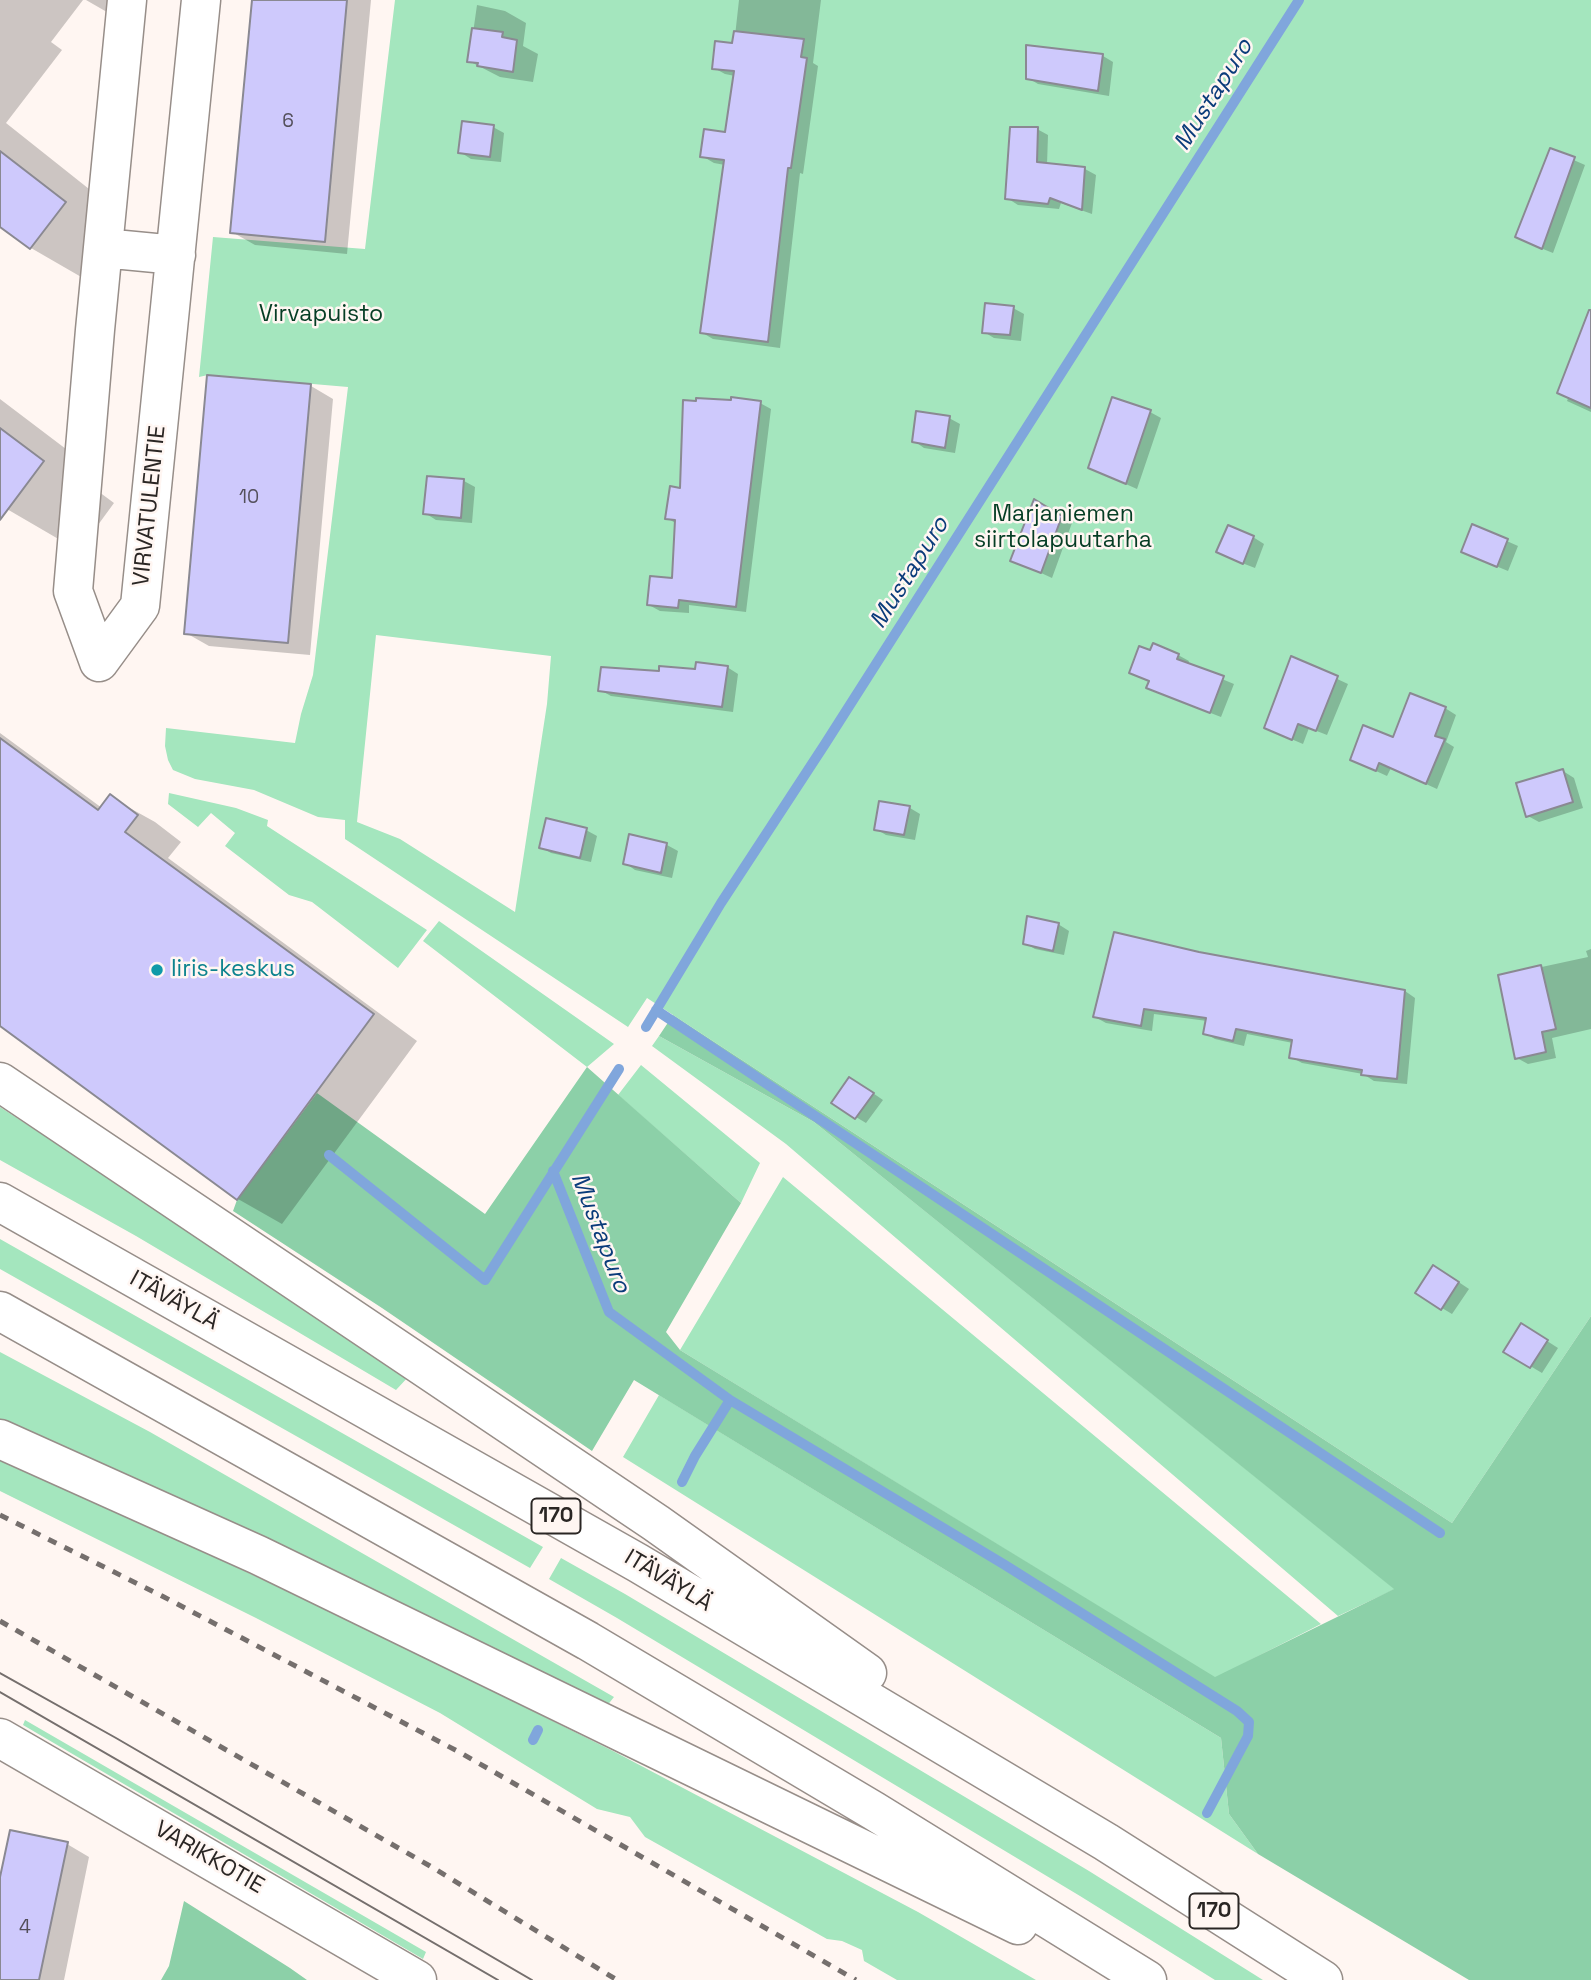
<!DOCTYPE html>
<meta charset="utf-8">
<style>
body{margin:0}
canvas{display:block;background:#fff6f2}
</style>
<canvas width="1591" height="1980"></canvas>
<script>
const ctx = document.querySelector('canvas').getContext('2d');
ctx.lineJoin = 'round';
function fillPath(path, color) { ctx.fillStyle = color; ctx.fill(path, 'evenodd'); }
const shape = rows => new Path2D(rows.map(r => 'M' + r).join(''));
function strokePath(path, color, width, dash) { ctx.strokeStyle = color; ctx.lineWidth = width; ctx.lineCap = dash ? 'butt' : 'round'; ctx.setLineDash(dash || []); ctx.stroke(path); }
function write(font, color, halo, rows, align = 'center') {
  ctx.font = font + ' "Space Grotesk",sans-serif'; ctx.lineWidth = 5; ctx.setLineDash([]); ctx.textBaseline = 'middle'; ctx.strokeStyle = halo; ctx.fillStyle = color; for (const [text, x, y, turn = 0] of rows) {
    ctx.save(); ctx.translate(x, y); ctx.rotate((+turn || 0) * Math.PI / 180); ctx.textAlign = isNaN(turn) ? turn : align; if (halo) ctx.strokeText(text, 0, 0); ctx.fillText(text, 0, 0); ctx.restore();
  }
}
fillPath(shape([
 [395,0,1591,0,1591,1316,1452,1523,647,998,628,1027,345,839,345,820,318,817,254,790,195,779,173,770,168,760,165,746,166,728,295,743,301,714,313,675,348,387,208,375,199,377,213,237,365,249],
 [376,635,551,656,547,704,515,912,400,839,357,822],
 [169,793,236,808,268,820,267,826,427,930,398,968,312,902,289,895,225,846,235,833,211,813,198,827,168,804],
 [439,921,614,1044,587,1067,423,941],
 [659,1036,814,1122,1395,1589,1338,1616,786,1144,652,1046],
 [641,1065,760,1163,741,1203,618,1095],
 [0,1107,238,1261,228,1262,241,1263,410,1375,396,1390,136,1236,0,1160],
 [783,1177,1321,1624,1215,1678,680,1350],
 [0,1239,543,1547,530,1568,0,1269],
 [0,1352,150,1432,614,1697,606,1707,0,1422],
 [659,1395,1221,1738,1229,1814,1258,1854,623,1457],
 [0,1460,134,1519,376,1633,613,1751,918,1912,1036,1980,897,1980,864,1961,862,1950,842,1941,827,1939,645,1837,630,1817,597,1809,440,1713,256,1618,0,1491],
 [561,1558,625,1594,1089,1871,1263,1980,1215,1980,1080,1896,617,1618,549,1579],
 [25,1720,426,1952,423,1959,23,1725]
]), '#a4e6be');
fillPath(shape([
 [673,1015,1452,1523,1591,1316,1591,1980,1469,1980,1258,1854,1229,1814,1221,1738,634,1380,592,1451,382,1308,233,1211,237,1200,317,1093,485,1214,587,1067,741,1203,666,1332,680,1350,1215,1677,1394,1589,814,1122,659,1036],
 [184,1901,290,1968,307,1980,161,1980,169,1966]
]), '#8cd0a8');
fillPath(shape([
 [0,0,83,0,51,42,62,50,6,123,118,212,109,223,102,289,31,248,0,225],
 [86,0,143,0,126,23],
 [254,0,371,0,347,254,255,245,232,232],
 [739,0,821,0,813,63,818,66,803,174,800,173,780,348,713,339,701,332,725,165,714,163,702,156,727,134,735,76,725,74,714,68,734,45],
 [477,5,505,11,526,23,523,46,538,54,533,82,500,77,469,61],
 [1103,56,1113,62,1109,96,1038,84,1028,78],
 [493,127,504,133,501,162,471,159,460,152],
 [1037,129,1048,135,1047,165,1085,169,1096,175,1092,214,1061,203,1059,209,1018,205,1007,198],
 [1551,150,1585,165,1553,253,1528,243],
 [1013,308,1024,314,1021,341,994,338,984,332],
 [1577,374,1591,380,1591,412,1567,401],
 [311,386,333,399,310,655,209,646,186,633],
 [0,399,95,471,87,483,114,503,79,551,0,505],
 [760,403,771,409,746,612,689,605,689,613,660,611,649,605,673,579,677,524,667,518,682,490],
 [1150,412,1161,418,1137,489,1101,473],
 [949,418,960,424,955,453,924,448,914,441],
 [429,478,464,481,475,487,472,523,436,520,425,513],
 [1035,502,1072,523,1052,578,1013,560],
 [1473,526,1518,546,1508,571,1474,557],
 [1253,537,1264,544,1255,568,1229,558],
 [1178,655,1189,661,1188,665,1234,684,1221,717,1159,693,1151,682,1131,672],
 [1292,658,1348,684,1327,735,1309,728,1303,744,1277,733],
 [727,667,738,674,733,712,611,696,600,690,660,673],
 [1445,708,1456,715,1446,742,1454,747,1437,789,1391,768,1387,776,1352,760,1394,739],
 [0,733,102,808,110,797,155,822,181,842,168,858,417,1041,282,1224,238,1199,0,1024],
 [1563,771,1574,778,1583,808,1539,822,1528,816],
 [910,808,920,814,915,840,886,835,876,829],
 [586,830,597,836,591,862,551,853,541,847],
 [631,836,667,845,678,851,672,878,635,870,625,863],
 [1058,924,1069,931,1064,955,1035,949,1025,943],
 [1591,949,1591,1029,1552,1038,1556,1058,1528,1064,1517,1058,1500,976,1588,957,1586,951],
 [1199,954,1405,991,1415,998,1407,1084,1374,1081,1363,1074,1302,1063,1291,1057,1293,1043,1247,1034,1244,1046,1215,1039,1205,1033,1207,1021,1154,1014,1152,1031,1106,1023,1095,1017],
 [861,1085,883,1100,866,1123,856,1117],
 [1445,1273,1469,1289,1452,1314,1442,1308],
 [1522,1325,1558,1348,1542,1373,1505,1351],
 [67,1844,89,1857,64,1980,0,1980,0,1886]
]), '#0003');
strokePath(shape([
 [656,1010,1440,1533],
 [646,1027,721,903,825,744,1299,0],
 [329,1155,485,1280,619,1069],
 [553,1171,609,1312,730,1400,695,1456,682,1482],
 [730,1400,1005,1565,1237,1711,1249,1722,1248,1736,1207,1813],
 [533,1740,538,1730]
]), '#80a6dc', 10);
const building = shape([
 [252,0,347,0,325,242,230,233,252,0],
 [472,28,503,32,502,37,517,40,513,72,477,66,478,63,467,62,472,28],
 [734,31,804,39,801,57,807,58,791,168,788,168,768,342,700,333,724,160,700,157,704,129,725,132,734,71,712,69,715,41,732,43,734,31],
 [1026,45,1103,54,1098,91,1026,79,1026,45],
 [462,121,494,125,490,157,458,153,462,121],
 [1010,127,1038,127,1037,162,1085,167,1082,210,1050,198,1048,204,1005,199,1010,127],
 [1550,148,1575,157,1542,249,1515,237,1550,148],
 [0,151,66,202,30,249,0,227,0,151],
 [985,303,1014,306,1010,335,982,333,985,303],
 [1589,310,1591,310,1591,408,1557,393,1589,310],
 [207,375,311,384,288,643,184,634,207,375],
 [731,397,761,401,736,607,679,600,678,608,647,605,650,576,672,578,675,520,665,519,670,486,680,488,683,400,696,401,696,398,731,400,731,397],
 [1112,397,1151,410,1126,484,1088,468,1112,397],
 [916,411,950,416,945,448,912,442,916,411],
 [0,428,44,461,0,520,0,428],
 [427,476,464,479,461,518,423,514,427,476],
 [1034,499,1062,516,1041,573,1010,561,1034,499],
 [1472,524,1508,539,1497,567,1461,552,1472,524],
 [1228,525,1254,536,1243,564,1216,552,1228,525],
 [1153,643,1179,654,1177,659,1224,676,1210,713,1146,688,1149,681,1129,673,1139,646,1150,650,1153,643],
 [1291,656,1338,676,1316,731,1298,724,1292,740,1264,728,1291,656],
 [696,662,728,666,722,707,598,691,601,667,659,671,659,666,695,669,696,662],
 [1410,693,1446,707,1435,736,1445,739,1426,784,1379,763,1376,771,1350,760,1363,725,1393,737,1410,693],
 [0,738,98,810,110,794,138,815,125,832,374,1014,237,1200,0,1026,0,738],
 [1563,769,1573,802,1526,817,1516,783,1563,769],
 [879,801,910,806,904,835,874,830,879,801],
 [546,818,587,828,580,858,539,848,546,818],
 [629,834,667,843,661,873,623,864,629,834],
 [1027,916,1059,923,1053,951,1023,944,1027,916],
 [1114,932,1199,952,1405,990,1397,1079,1361,1075,1362,1070,1289,1058,1292,1040,1236,1029,1233,1041,1203,1034,1206,1018,1144,1009,1141,1026,1093,1017,1114,932],
 [1541,965,1556,1029,1542,1032,1546,1052,1515,1059,1498,975,1541,965],
 [849,1077,874,1093,855,1119,831,1103,849,1077],
 [1433,1265,1459,1282,1441,1310,1415,1293,1433,1265],
 [1521,1323,1548,1340,1530,1368,1503,1352,1521,1323],
 [10,1830,68,1842,39,1980,0,1980,0,1877,10,1830]
]);
fillPath(building, '#cec9fc');
strokePath(building, '#8a8992', 2);
const street = shape([
 [103,248,176,255],
 [99,662,140,606,201,0],
 [99,662,73,591,95,330,127,0]
]);
const secondary = shape([
 [0,1738,417,1980]
]);
const highway = shape([
 [0,1082,656,1523,867,1673],
 [0,1202,638,1563,1106,1842,1323,1980],
 [0,1311,588,1641,874,1811,1147,1980],
 [0,1439,258,1555,1018,1925]
]);
strokePath(street, '#978e89', 41);
strokePath(secondary, '#978e89', 41);
strokePath(highway, '#978e89', 41);
strokePath(street, '#fff', 38);
strokePath(secondary, '#fff', 38);
strokePath(highway, '#fff', 38);
strokePath(shape([
 [0,1673,116,1738,532,1980],
 [0,1692,498,1980]
]), '#756f6d', 2);
strokePath(shape([
 [0,1515,164,1597,461,1753,856,1980],
 [0,1621,430,1866,617,1980]
]), '#756f6d', 5, [9, 9]);
for (const [x, y, r, color] of [
 [157,970,7,"#0f9aa8"]
]) { const dot = new Path2D(); dot.arc(x, y, r, 0, 2 * Math.PI); ctx.fillStyle = color; ctx.fill(dot); strokePath(dot, '#fff6f2', 2.5); }
write('19px', '#534f5a', null, [
 ["6",288,122],
 ["10",249,498],
 ["4",25,1928]
]);
for (const [x, y, w] of [
 [556,1516,49],
 [1214,1911,49]
]) { const box = new Path2D(); box.roundRect(x - w / 2, y - 17.5, w, 35, 5); ctx.fillStyle = '#fff6f2'; ctx.fill(box); strokePath(box, '#2a2624', 2); }
write('bold 21px', '#2a2624', null, [
 ["170",556,1516],
 ["170",1214,1911]
]);
write('23px', '#053d24', '#fff6f2', [
 ["Virvapuisto",321,315],
 ["Marjaniemen",1063,515],
 ["siirtolapuutarha",1063,541]
]);
write('23px', '#2a2624', '#fff6f2', [
 ["VIRVATULENTIE",150,506,-84],
 ["ITÄVÄYLÄ",174,1301,29],
 ["ITÄVÄYLÄ",668,1581,31],
 ["VARIKKOTIE",209,1858,30]
]);
write('23px', '#0d838f', '#fff6f2', [
 ["Iiris-keskus",171,970]
], 'left');
write('italic 24px', '#0a3b7a', '#fff6f2', [
 ["Mustapuro",1214,95,-58],
 ["Mustapuro",910,573,-58],
 ["Mustapuro",600,1233,69]
]);
</script>
